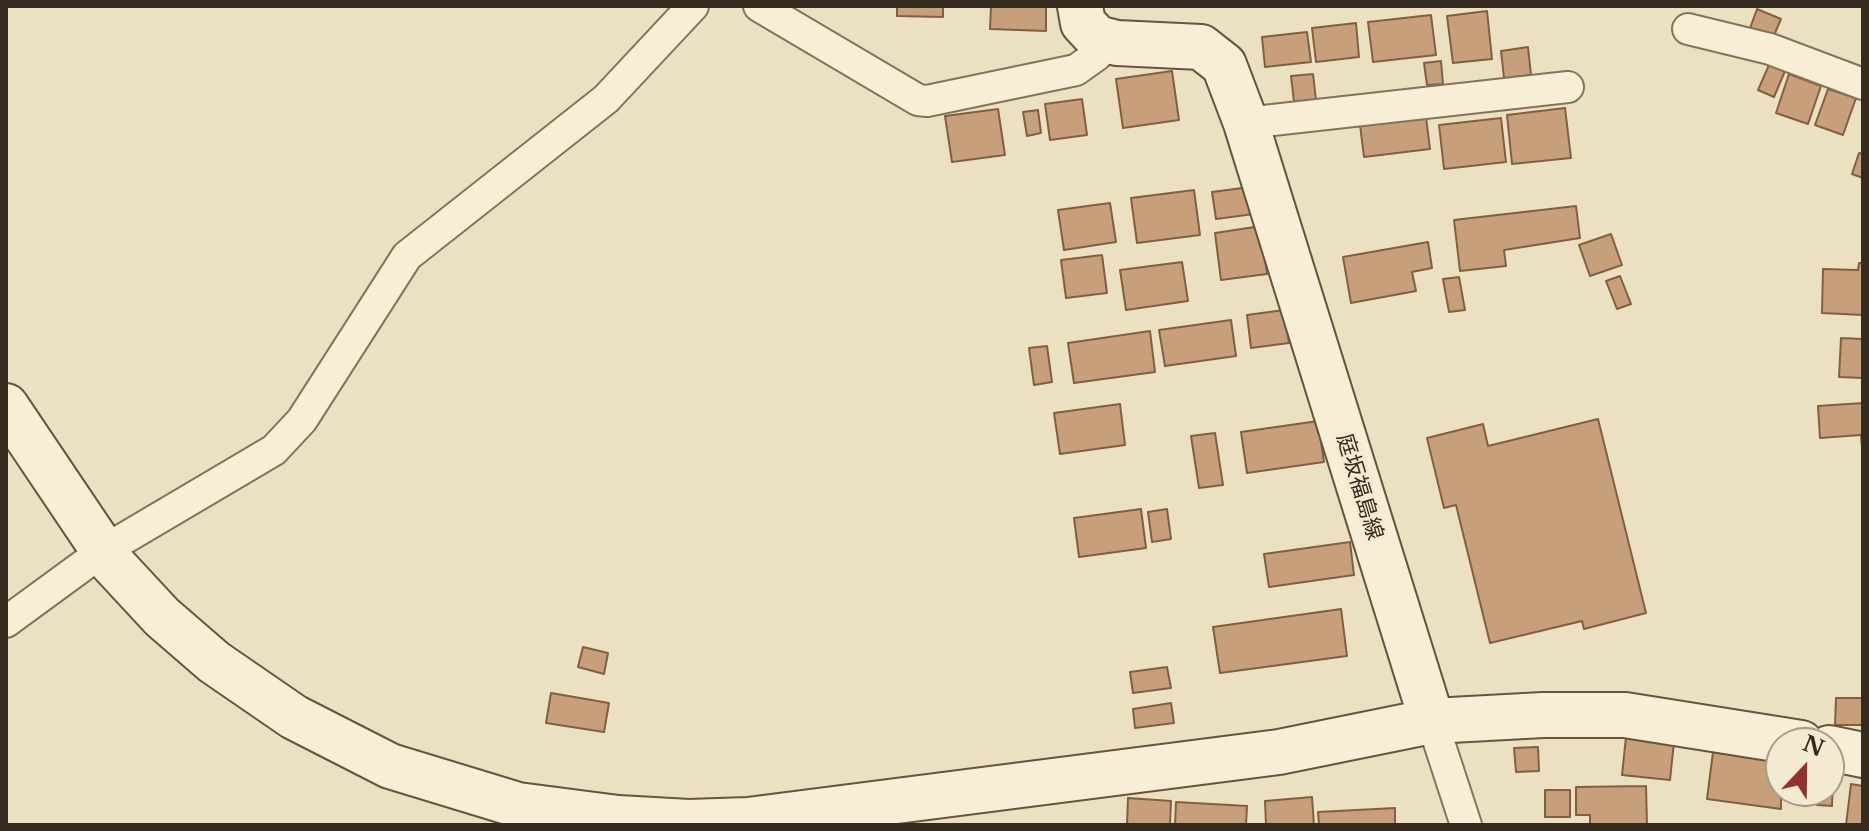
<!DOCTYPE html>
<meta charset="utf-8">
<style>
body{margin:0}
#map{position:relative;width:1869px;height:831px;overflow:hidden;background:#ebe1c2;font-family:"Libre Baskerville",serif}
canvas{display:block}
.frame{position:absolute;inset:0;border:8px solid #352a1e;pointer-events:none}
.north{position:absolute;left:1765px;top:727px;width:80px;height:80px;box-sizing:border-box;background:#f3ebd1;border:2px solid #a79e89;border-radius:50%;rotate:22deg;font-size:22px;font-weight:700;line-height:32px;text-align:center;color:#352a1e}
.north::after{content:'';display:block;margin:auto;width:28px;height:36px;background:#90332e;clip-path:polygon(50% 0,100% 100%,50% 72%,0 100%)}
</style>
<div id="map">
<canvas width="1869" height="831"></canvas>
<div class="frame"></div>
<div class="north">N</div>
</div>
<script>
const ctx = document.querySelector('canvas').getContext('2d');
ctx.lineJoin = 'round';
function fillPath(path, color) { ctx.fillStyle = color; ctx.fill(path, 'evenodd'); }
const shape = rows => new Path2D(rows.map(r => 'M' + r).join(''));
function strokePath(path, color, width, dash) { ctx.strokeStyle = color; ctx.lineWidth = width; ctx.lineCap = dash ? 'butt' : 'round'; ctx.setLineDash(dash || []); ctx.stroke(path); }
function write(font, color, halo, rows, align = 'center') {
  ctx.font = font + ' "Libre Baskerville","Noto Sans JP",serif'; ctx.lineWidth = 6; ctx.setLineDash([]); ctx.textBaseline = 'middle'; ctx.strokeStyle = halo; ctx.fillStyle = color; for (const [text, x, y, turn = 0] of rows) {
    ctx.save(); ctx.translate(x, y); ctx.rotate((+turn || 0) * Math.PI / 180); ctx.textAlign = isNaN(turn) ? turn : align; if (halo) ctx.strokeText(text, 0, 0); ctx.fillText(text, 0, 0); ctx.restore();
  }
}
const building = shape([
 [897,6,943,6,943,17,897,16,897,6],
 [991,6,1046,6,1046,31,990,29,991,6],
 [1757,9,1781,19,1772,40,1749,31,1757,9],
 [1487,11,1492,59,1453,63,1447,16,1487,11],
 [1431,15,1436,55,1373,62,1368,22,1431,15],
 [1356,23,1359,57,1316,62,1312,28,1356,23],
 [1307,32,1311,62,1265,67,1262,37,1307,32],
 [1528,47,1531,75,1504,78,1501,51,1528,47],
 [1441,61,1443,84,1427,85,1424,63,1441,61],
 [1769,65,1785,71,1774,97,1758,90,1769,65],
 [1172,71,1179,120,1123,128,1116,79,1172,71],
 [1313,74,1316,100,1294,102,1291,76,1313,74],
 [1789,74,1821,86,1808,124,1776,113,1789,74],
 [1828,89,1856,98,1843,135,1815,125,1828,89],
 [1082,99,1087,135,1050,140,1045,104,1082,99],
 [1565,108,1571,158,1512,164,1507,115,1565,108],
 [998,109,1005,155,952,162,945,116,998,109],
 [1038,110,1041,133,1027,136,1023,112,1038,110],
 [1426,117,1430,149,1364,157,1360,125,1426,117],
 [1501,118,1506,162,1444,169,1439,125,1501,118],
 [1859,153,1863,154,1863,178,1852,174,1859,153],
 [1250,187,1254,214,1216,219,1212,192,1250,187],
 [1194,190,1200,235,1137,243,1131,198,1194,190],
 [1110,203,1116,242,1064,250,1058,210,1110,203],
 [1576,206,1580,238,1504,250,1506,266,1460,271,1454,220,1576,206],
 [1261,226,1267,274,1221,280,1215,233,1261,226],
 [1611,234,1622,265,1590,276,1579,245,1611,234],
 [1428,242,1432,268,1412,272,1416,291,1351,303,1343,257,1428,242],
 [1102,255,1107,293,1066,298,1061,260,1102,255],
 [1182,262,1188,301,1126,310,1120,270,1182,262],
 [1859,263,1863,263,1863,315,1822,313,1823,269,1858,270,1859,263],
 [1620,276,1631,304,1617,309,1606,281,1620,276],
 [1459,277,1465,310,1449,312,1443,279,1459,277],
 [1284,310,1289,343,1251,348,1247,315,1284,310],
 [1231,320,1236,356,1165,366,1159,330,1231,320],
 [1150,331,1155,372,1074,383,1068,343,1150,331],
 [1841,338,1863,339,1863,378,1839,377,1841,338],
 [1047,346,1052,382,1034,385,1029,348,1047,346],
 [1863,403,1863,460,1861,435,1820,438,1818,406,1863,403],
 [1120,404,1125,445,1060,454,1054,413,1120,404],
 [1598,419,1646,613,1584,629,1582,621,1490,643,1456,505,1444,508,1427,438,1483,424,1488,446,1598,419],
 [1318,421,1324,462,1247,473,1241,432,1318,421],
 [1215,433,1223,485,1199,488,1191,436,1215,433],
 [1141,509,1146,548,1079,557,1074,518,1141,509],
 [1167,509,1171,539,1152,542,1148,512,1167,509],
 [1350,542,1354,575,1269,587,1264,554,1350,542],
 [1341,609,1347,656,1220,673,1213,627,1341,609],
 [583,647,608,653,604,674,578,667,583,647],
 [1167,667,1171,688,1133,693,1130,672,1167,667],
 [551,693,609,703,604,732,546,723,551,693],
 [1836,698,1863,698,1863,725,1835,725,1836,698],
 [1171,703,1174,723,1135,728,1133,709,1171,703],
 [1626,737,1674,742,1670,780,1622,775,1626,737],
 [1538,747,1539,771,1516,772,1514,748,1538,747],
 [1713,752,1781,762,1781,809,1707,799,1713,752],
 [1829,775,1833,776,1832,806,1817,805,1818,791,1829,791,1829,775],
 [1851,784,1863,786,1863,825,1846,825,1851,784],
 [1646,786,1647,825,1590,825,1590,815,1576,815,1576,787,1646,786],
 [1545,790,1570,790,1570,817,1545,817,1545,790],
 [1312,797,1314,825,1266,825,1265,801,1312,797],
 [1128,798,1171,801,1170,825,1127,825,1128,798],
 [1176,802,1247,806,1246,825,1175,825,1176,802],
 [1395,808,1395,825,1319,825,1318,812,1395,808]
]);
fillPath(building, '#c79f7a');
strokePath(building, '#825f42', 2);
const street = shape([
 [759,6,918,100,927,101,1076,70,1097,55,1102,39],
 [1688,29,1770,49,1863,84],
 [1246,123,1568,87],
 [6,622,103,551,274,450,302,420,407,256,606,99,693,6],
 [1432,721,1466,825]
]);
const secondary = shape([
 [1080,6,1083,23,1097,38,1117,43,1201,47,1224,65,1246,123,1432,721,1543,715,1625,715,1801,743],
 [6,406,111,562,162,617,214,662,294,717,390,766,518,805,618,818,689,822,748,820,1279,752,1432,721],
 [1829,748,1863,755]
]);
strokePath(street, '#84735b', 34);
strokePath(secondary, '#66543e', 48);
strokePath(street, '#f7eed5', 30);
strokePath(secondary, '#f7eed5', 44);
write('22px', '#352a1e', '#f3ebd1', [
 ["庭坂福島線",1359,487,73]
]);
</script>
